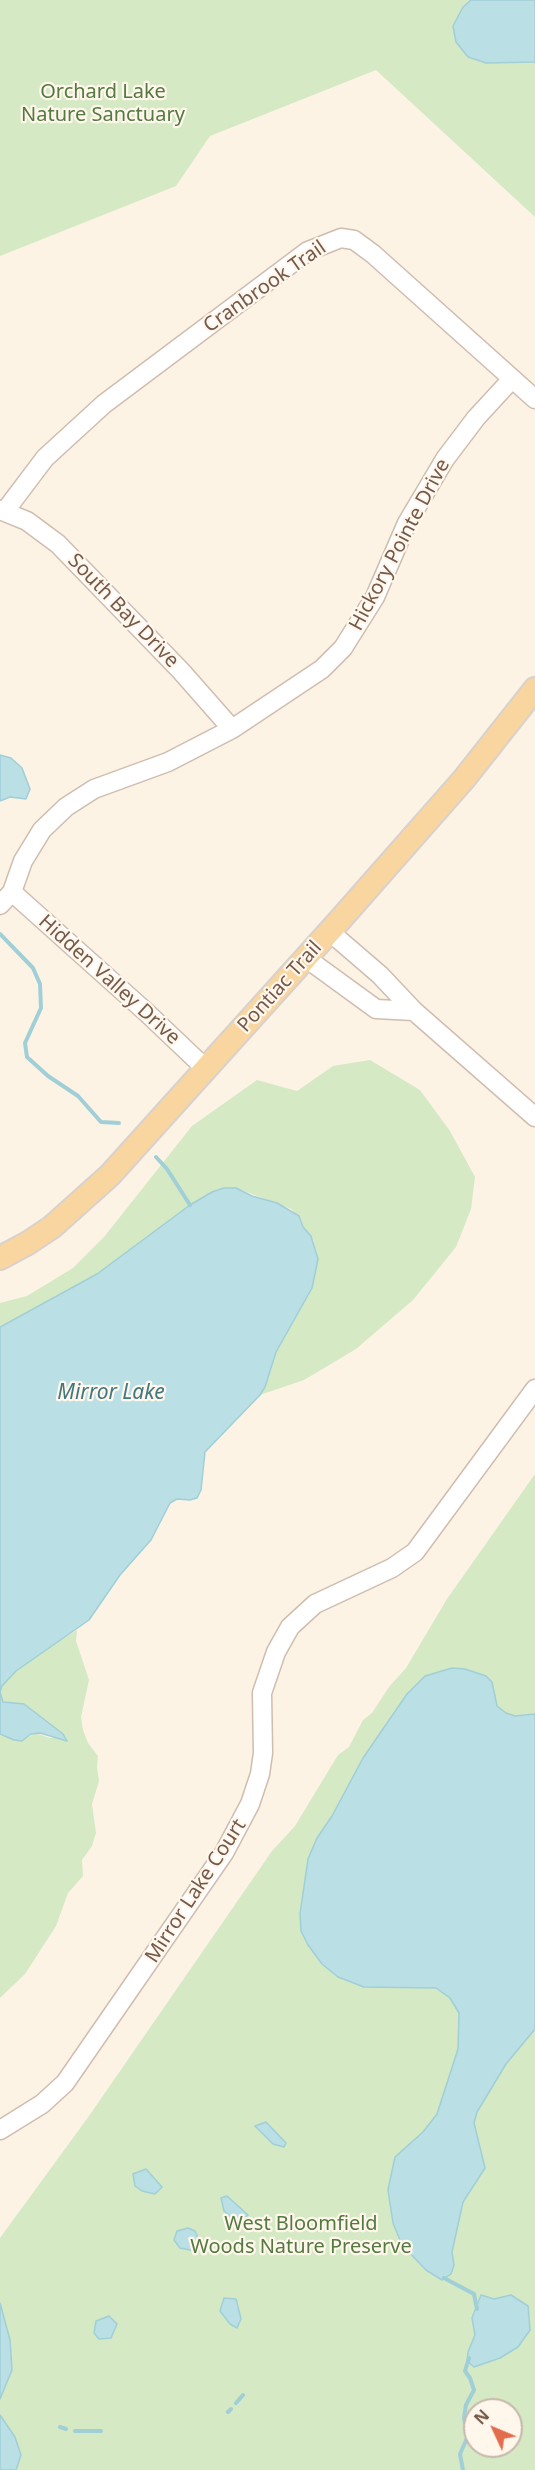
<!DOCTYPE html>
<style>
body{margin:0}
#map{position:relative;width:535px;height:2470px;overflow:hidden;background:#fcf3e5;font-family:"Noto Sans",sans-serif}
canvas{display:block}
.north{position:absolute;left:463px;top:2398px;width:60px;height:60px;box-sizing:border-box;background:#fff7ec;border:2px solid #c7b8ac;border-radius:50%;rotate:314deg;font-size:16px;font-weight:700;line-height:24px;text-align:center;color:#74594b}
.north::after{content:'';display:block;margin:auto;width:21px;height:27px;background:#e36c4d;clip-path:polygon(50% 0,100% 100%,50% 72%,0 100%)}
</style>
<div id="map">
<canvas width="535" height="2470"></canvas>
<div class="north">N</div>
</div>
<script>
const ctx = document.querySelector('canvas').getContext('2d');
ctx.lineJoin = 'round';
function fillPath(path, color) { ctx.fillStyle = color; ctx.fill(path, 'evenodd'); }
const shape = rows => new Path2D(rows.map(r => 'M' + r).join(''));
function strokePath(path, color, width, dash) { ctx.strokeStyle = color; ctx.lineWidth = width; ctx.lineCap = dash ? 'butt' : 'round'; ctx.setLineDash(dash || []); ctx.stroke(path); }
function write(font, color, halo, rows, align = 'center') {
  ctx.font = font + ' "Noto Sans",sans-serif'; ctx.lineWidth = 4.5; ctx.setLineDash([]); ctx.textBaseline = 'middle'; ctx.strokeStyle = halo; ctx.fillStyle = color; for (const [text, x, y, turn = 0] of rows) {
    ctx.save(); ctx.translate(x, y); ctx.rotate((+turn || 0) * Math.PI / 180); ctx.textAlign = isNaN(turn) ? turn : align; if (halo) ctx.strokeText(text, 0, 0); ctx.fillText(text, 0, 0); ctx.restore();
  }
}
fillPath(shape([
 [0,0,535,0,535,217,376,70,210,136,176,186,0,256],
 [370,1060,420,1090,450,1131,475,1177,471,1209,456,1247,413,1300,356,1349,304,1380,260,1395,265,1387,276,1352,312,1288,318,1259,313,1239,303,1227,301,1219,291,1209,236,1188,218,1190,198,1200,97,1274,0,1327,0,1303,27,1296,73,1268,104,1237,192,1126,257,1080,297,1091,333,1066],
 [535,1474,535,2470,0,2470,0,2238,89,2116,272,1851,295,1826,338,1755,349,1747,363,1720,372,1713,389,1687,406,1668,447,1599],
 [475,2410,511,2410,511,2446,475,2446],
 [77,1630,76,1641,89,1680,81,1717,83,1730,88,1743,98,1756,97,1767,99,1781,92,1804,96,1833,92,1846,82,1860,83,1876,68,1893,56,1926,25,1974,0,1998,0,1734,14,1740,22,1741,35,1733,50,1738,66,1738,20,1704,3,1702,0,1692,2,1686,16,1671,51,1646]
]), '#d4e9c4');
const water = shape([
 [471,0,535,0,535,62,486,63,468,57,456,42,453,26,463,7,471,0],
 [0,755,11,758,22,768,30,789,26,799,10,797,0,801,0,755],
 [224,1188,236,1188,252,1196,277,1203,299,1216,303,1227,311,1236,318,1259,312,1288,276,1352,265,1387,260,1395,205,1452,201,1490,197,1498,190,1500,177,1499,170,1503,151,1540,120,1575,89,1620,16,1671,2,1686,0,1692,0,1327,97,1274,190,1205,212,1192,224,1188],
 [452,1668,465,1669,486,1676,492,1682,497,1706,506,1713,515,1716,535,1714,535,2029,506,2064,477,2112,474,2123,485,2168,463,2202,452,2252,454,2265,451,2274,442,2280,426,2270,402,2245,393,2223,388,2190,395,2157,423,2132,437,2114,458,2049,459,2013,450,1998,436,1988,364,1987,338,1977,322,1964,308,1945,301,1931,300,1914,308,1859,317,1838,332,1816,363,1758,407,1694,425,1676,452,1668],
 [0,1692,3,1702,24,1704,63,1734,67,1741,40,1733,31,1734,22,1741,14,1740,0,1734,0,1692],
 [266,2122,286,2143,284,2147,273,2144,255,2126,266,2122],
 [146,2169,162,2187,155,2194,142,2191,135,2186,133,2174,146,2169],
 [227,2196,248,2215,242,2221,232,2218,224,2211,221,2198,227,2196],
 [188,2228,195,2231,200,2243,196,2251,180,2248,174,2240,177,2231,188,2228],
 [481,2295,494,2299,511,2295,528,2306,530,2330,518,2347,500,2358,474,2367,467,2361,468,2352,475,2335,472,2318,481,2295],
 [224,2298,236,2299,241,2319,237,2328,230,2324,220,2311,224,2298],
 [0,2303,10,2340,12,2370,0,2399,0,2303],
 [109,2316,117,2324,111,2338,99,2339,94,2333,96,2321,109,2316],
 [0,2415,15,2437,21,2455,16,2470,0,2470,0,2415]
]);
fillPath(water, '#badfe5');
strokePath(water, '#a0cfd7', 1.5);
strokePath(shape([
 [0,934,33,968,40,984,41,1008,25,1043,27,1057,48,1076,78,1096,101,1122,119,1123],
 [156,1157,167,1169,190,1205],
 [444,2278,474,2294,477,2309],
 [236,2403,243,2395],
 [228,2412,231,2409],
 [60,2427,66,2429],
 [75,2431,101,2431],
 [463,2470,460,2454,468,2436,464,2418,466,2405,474,2390,470,2378,465,2371,469,2358]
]), '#a0cfd7', 4);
const minor = shape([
 [0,510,27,521,58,544,181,671,232,729],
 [5,511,45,458,104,404,308,251,341,238,354,240,373,254,535,399],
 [12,892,146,1012,206,1069],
 [0,905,12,892,23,861,42,830,66,807,94,789,168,762,232,729,322,669,343,648,375,597,407,523,445,459,476,418,511,380],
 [330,932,380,975,414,1011,535,1117],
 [306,958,376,1009,414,1011],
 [0,2130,42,2104,65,2083,224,1853,250,1804,260,1774,263,1753,262,1693,276,1652,290,1627,315,1604,392,1568,415,1552,535,1389]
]);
const major = shape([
 [0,1258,28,1243,52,1227,110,1175,339,921,464,779,535,689]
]);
strokePath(minor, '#cfbdaf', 21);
strokePath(major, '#d8d1cd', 26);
strokePath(minor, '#fff', 18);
strokePath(major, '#f9d69f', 22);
write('20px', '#547a42', '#fff7ec', [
 ["Orchard Lake",103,92],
 ["Nature Sanctuary",103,115],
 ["West Bloomfield",301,2224],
 ["Woods Nature Preserve",301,2247]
]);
write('20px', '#74594b', '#fff7ec', [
 ["Cranbrook Trail",265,287,-35],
 ["Hickory Pointe Drive",400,545,-62],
 ["South Bay Drive",123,611,46],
 ["Hidden Valley Drive",109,980,42],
 ["Pontiac Trail",280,987,-48],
 ["Mirror Lake Court",196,1891,-57]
]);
write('italic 21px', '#427780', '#fff7ec', [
 ["Mirror Lake",111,1393]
]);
</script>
